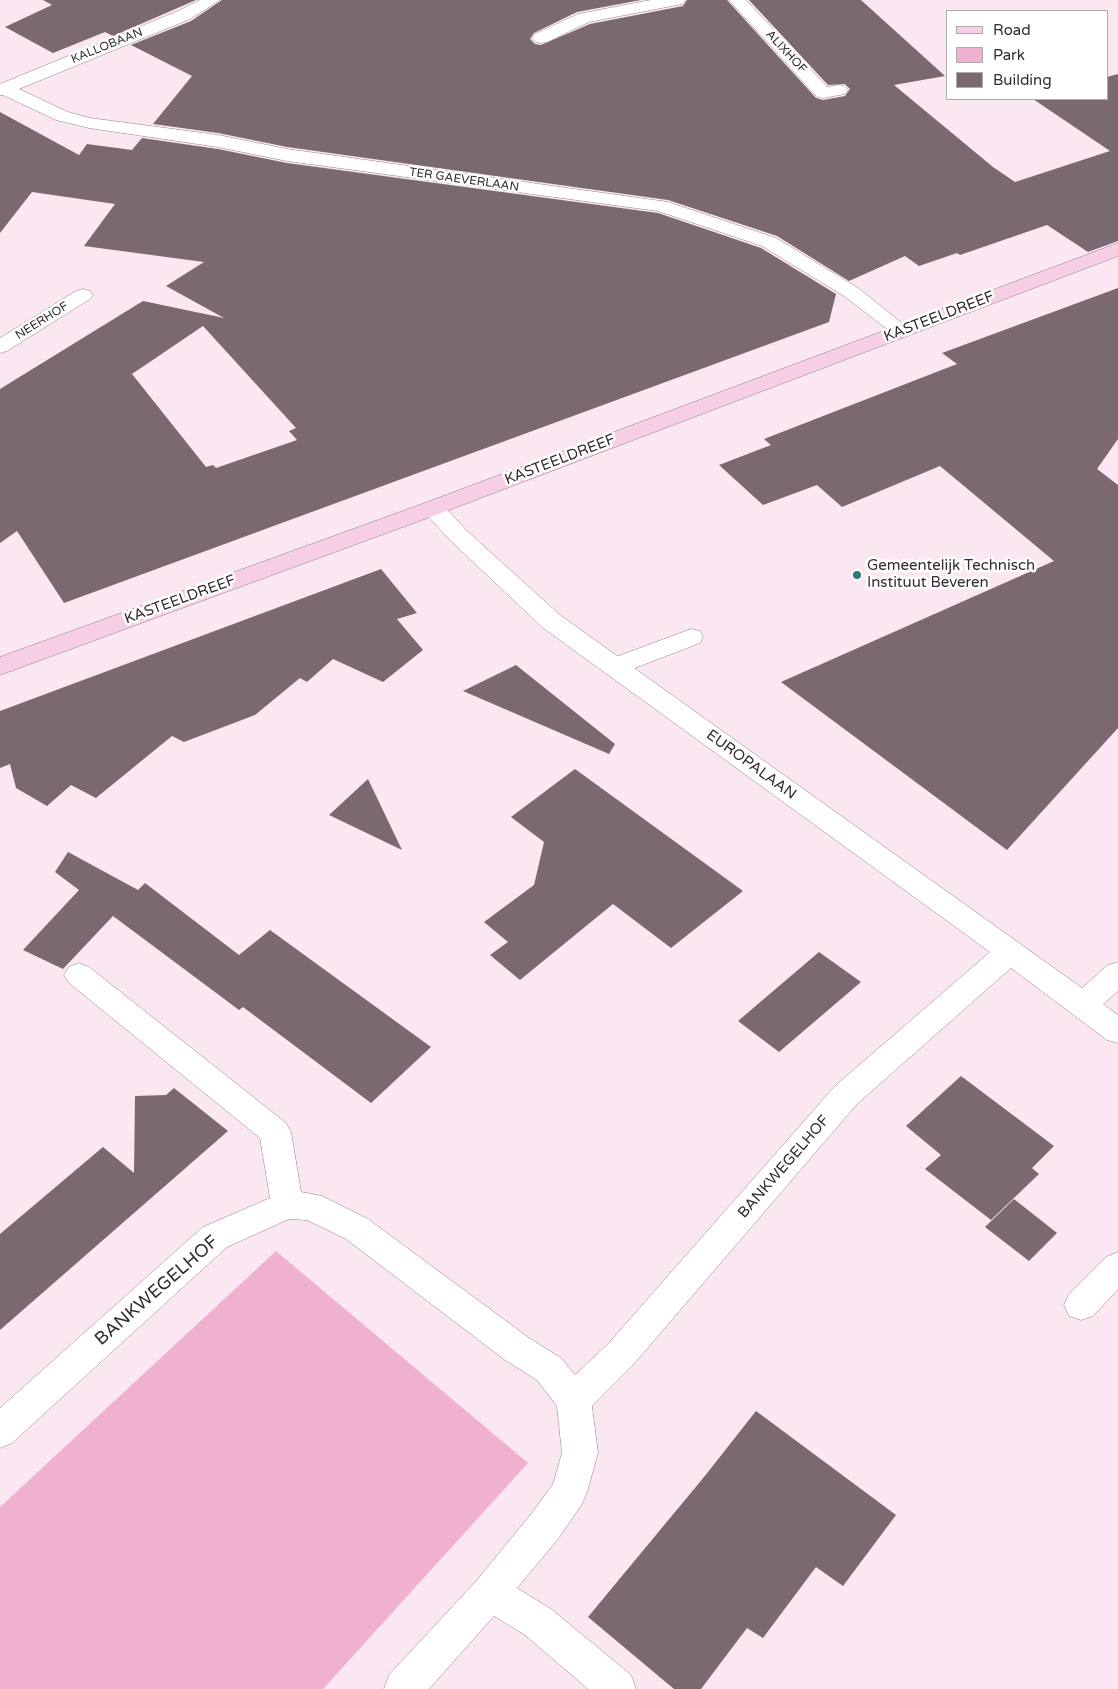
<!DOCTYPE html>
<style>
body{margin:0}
#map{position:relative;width:1118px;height:1689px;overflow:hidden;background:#fbe7f1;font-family:"Varela Round",sans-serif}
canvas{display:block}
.legend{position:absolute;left:946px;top:10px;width:162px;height:90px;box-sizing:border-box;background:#fff;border:1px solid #adaaac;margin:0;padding:6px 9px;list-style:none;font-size:15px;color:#332b2f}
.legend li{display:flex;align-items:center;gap:10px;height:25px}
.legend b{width:25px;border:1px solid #adaaac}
</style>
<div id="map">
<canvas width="1118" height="1689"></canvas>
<ul class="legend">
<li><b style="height:6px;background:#f6cfe6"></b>Road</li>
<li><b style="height:14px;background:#f0b1d1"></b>Park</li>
<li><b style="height:14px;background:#7b6972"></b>Building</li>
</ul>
</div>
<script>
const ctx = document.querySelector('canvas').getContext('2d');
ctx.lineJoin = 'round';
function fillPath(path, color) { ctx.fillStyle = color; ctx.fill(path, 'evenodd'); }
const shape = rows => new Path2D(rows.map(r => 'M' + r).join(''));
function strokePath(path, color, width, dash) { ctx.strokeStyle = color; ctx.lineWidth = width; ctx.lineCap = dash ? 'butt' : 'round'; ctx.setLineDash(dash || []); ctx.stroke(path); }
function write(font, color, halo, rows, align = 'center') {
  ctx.font = font + ' "Varela Round",sans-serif'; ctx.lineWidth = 5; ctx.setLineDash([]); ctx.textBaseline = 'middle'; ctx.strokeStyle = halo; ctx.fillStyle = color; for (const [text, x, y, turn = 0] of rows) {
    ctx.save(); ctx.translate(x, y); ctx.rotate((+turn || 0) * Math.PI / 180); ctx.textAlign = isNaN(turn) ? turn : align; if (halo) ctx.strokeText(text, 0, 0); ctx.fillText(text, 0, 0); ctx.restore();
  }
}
fillPath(shape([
 [276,1251,528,1463,323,1689,0,1689,0,1507]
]), '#f0b1d1');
fillPath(shape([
 [43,0,196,0,113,36,105,32,53,53,5,27,52,5],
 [222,0,641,0,577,12,534,33,530,39,535,44,541,45,590,24,683,6,687,0,727,0,816,98,823,100,845,96,850,89,845,84,828,85,749,0,861,0,945,76,894,85,993,167,1015,182,1110,151,1033,99,1107,99,1107,77,1118,74,1118,241,1088,252,1047,225,960,255,957,253,919,266,905,256,849,281,777,236,668,200,287,147,218,133,153,124,192,76,131,45,191,21],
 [0,112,79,155,87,144,132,150,142,138,218,149,287,163,658,213,761,248,836,294,829,322,64,603,17,531,0,543,0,389,143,301,224,318,166,286,204,262,84,246,115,204,32,192,0,233],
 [203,326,296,428,289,431,297,440,216,468,213,465,206,467,132,374],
 [1118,288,1118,439,1097,469,1118,485,1118,728,1007,850,781,682,1054,561,940,466,842,507,817,485,763,505,719,465,771,445,764,439,957,364,942,353],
 [381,569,417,613,397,619,423,650,383,682,333,659,307,682,300,678,255,715,184,742,172,736,96,798,71,785,47,806,16,788,10,764,0,768,0,711],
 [516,665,615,744,609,754,463,691],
 [575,769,743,891,671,948,613,904,520,980,490,955,508,942,484,922,534,885,544,842,511,817],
 [368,779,402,850,329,815],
 [68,852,138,890,145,883,239,955,270,930,431,1047,371,1103,243,1007,239,1010,113,916,63,969,23,950,79,890,55,872],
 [819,952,861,982,779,1052,738,1021],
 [961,1076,1054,1146,1032,1168,1039,1174,991,1220,925,1169,941,1155,906,1126],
 [174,1088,228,1131,0,1330,0,1234,103,1147,134,1173,135,1096,166,1095],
 [1014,1199,1057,1233,1029,1261,985,1227],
 [756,1411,896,1515,843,1586,816,1567,763,1638,747,1628,701,1689,674,1689,588,1617,704,1477]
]), '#7b6972');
const lane = shape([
 [691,629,700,631,703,637,700,643,614,676,605,673,601,667,605,661,691,629]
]);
const street = shape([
 [200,0,220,0,190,19,19,89,68,112,90,118,218,135,287,149,668,202,776,238,858,288,912,331,909,335,902,337,895,335,844,296,762,246,658,211,287,161,218,147,89,128,56,120,3,95,0,95,0,84,178,11,200,0],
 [651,0,685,0,683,4,677,5,589,22,547,42,541,43,535,42,532,38,535,34,578,14,651,0],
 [729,0,746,0,827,87,839,85,845,86,848,90,845,94,823,98,817,97,729,0],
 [83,289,90,291,93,295,90,299,7,351,0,353,0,338,76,291,83,289],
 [433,501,441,503,467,531,560,615,1082,988,1108,965,1118,962,1118,991,1103,1004,1118,1015,1118,1043,1107,1040,1011,968,857,1104,632,1366,592,1406,598,1453,587,1492,582,1504,558,1539,517,1588,551,1609,631,1675,636,1689,588,1689,525,1635,494,1616,429,1689,384,1689,389,1675,477,1580,532,1513,553,1484,562,1453,557,1406,537,1380,505,1360,346,1239,307,1220,289,1219,227,1247,12,1443,0,1448,0,1408,203,1227,270,1198,260,1138,69,983,64,975,69,967,79,963,89,967,286,1123,291,1132,301,1192,322,1196,368,1219,529,1338,561,1358,575,1375,608,1344,835,1086,990,952,542,627,451,541,425,513,421,508,425,503,433,501],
 [1118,1252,1118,1289,1093,1316,1081,1320,1069,1316,1064,1305,1069,1294,1106,1257,1118,1252]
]);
const secondary = shape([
 [1118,243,1118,256,441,513,0,675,0,657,425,503,1118,243]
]);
strokePath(lane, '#938189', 1);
strokePath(street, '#938189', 1);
strokePath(secondary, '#938189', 1);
fillPath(lane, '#fff');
fillPath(street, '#fff');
fillPath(secondary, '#f6cfe6');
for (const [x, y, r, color] of [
 [857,575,5,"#2f787a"]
]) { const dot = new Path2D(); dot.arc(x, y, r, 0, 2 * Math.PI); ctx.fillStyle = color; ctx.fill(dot); strokePath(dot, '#fff', 2); }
write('12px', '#332b2f', '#fff', [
 ["KALLOBAAN",107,46,-22],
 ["ALIXHOF",786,52,47],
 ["TER GAEVERLAAN",464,180,8],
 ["NEERHOF",42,321,-32]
]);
write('15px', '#332b2f', '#fff', [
 ["KASTEELDREEF",939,317,-21],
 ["KASTEELDREEF",560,460,-21],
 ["KASTEELDREEF",180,600,-20],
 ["EUROPALAAN",751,765,36],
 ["BANKWEGELHOF",784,1167,-49]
]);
write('15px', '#332b2f', '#fff', [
 ["Gemeentelijk Technisch",867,566],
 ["Instituut Beveren",867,583]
], 'left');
write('18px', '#332b2f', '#fff', [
 ["BANKWEGELHOF",157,1291,-41]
]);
</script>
